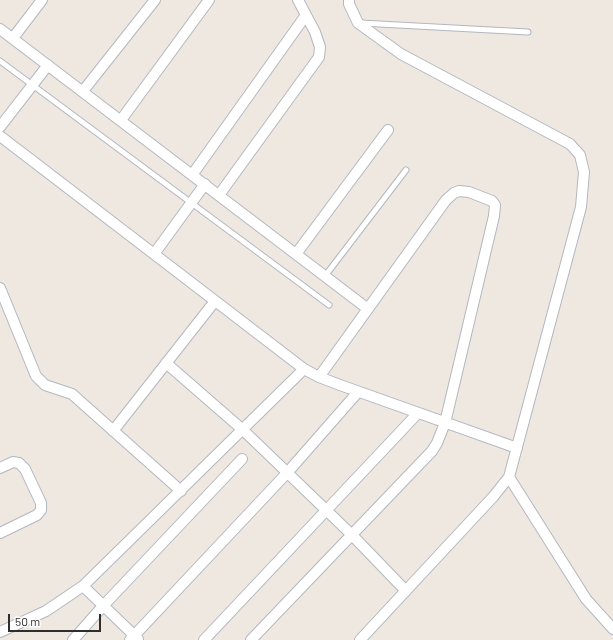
<!DOCTYPE html>
<style>
body{margin:0}
#map{position:relative;width:613px;height:640px;overflow:hidden;background:#eee8e0;font-family:Barlow,sans-serif}
canvas{display:block}
.scale{position:absolute;left:8px;top:614px;width:93px;height:18px;box-sizing:border-box;border:2px solid #2d2d2d;border-top:0;padding-left:5px;font-size:12px;line-height:14px;white-space:nowrap;color:#2d2d2d;-webkit-text-stroke:3px #fff;paint-order:stroke}
</style>
<div id="map">
<canvas width="613" height="640"></canvas>
<div class="scale">50 m</div>
</div>
<script>
const ctx = document.querySelector('canvas').getContext('2d');
ctx.lineJoin = 'round';
const shape = rows => new Path2D(rows.map(r => 'M' + r).join(''));
function strokePath(path, color, width, dash) { ctx.strokeStyle = color; ctx.lineWidth = width; ctx.lineCap = dash ? 'butt' : 'round'; ctx.setLineDash(dash || []); ctx.stroke(path); }
const service = shape([
 [361,23,528,32],
 [0,61,329,305],
 [325,276,406,170]
]);
const minor = shape([
 [349,0,349,4,358,23,401,54,570,144,580,155,584,172,581,207,509,477,493,497,360,640],
 [0,29,368,309],
 [13,38,42,0],
 [83,91,155,0],
 [121,120,209,0],
 [0,127,48,65],
 [0,136,304,369,319,377,340,385,517,448],
 [192,175,306,15],
 [219,195,319,57,320,47,315,32,298,0],
 [154,254,205,184],
 [296,254,388,130],
 [0,288,36,376,45,385,72,394,181,491],
 [166,363,243,430,352,535,406,591],
 [113,431,215,301],
 [0,468,13,462,19,463,25,469,41,503,41,510,37,515,0,533],
 [509,477,586,599,613,629],
 [83,586,138,639],
 [0,632,46,611,83,586,304,369],
 [73,640,103,606,242,459],
 [130,640,287,473,358,392],
 [204,640,418,413],
 [251,640,432,451,437,443,445,423,494,216,495,205,492,201,469,192,459,191,454,193,446,200,319,377]
]);
strokePath(service, '#b3b7c0', 7);
strokePath(minor, '#b3b7c0', 12);
strokePath(service, '#fff', 5);
strokePath(minor, '#fff', 10);
</script>
